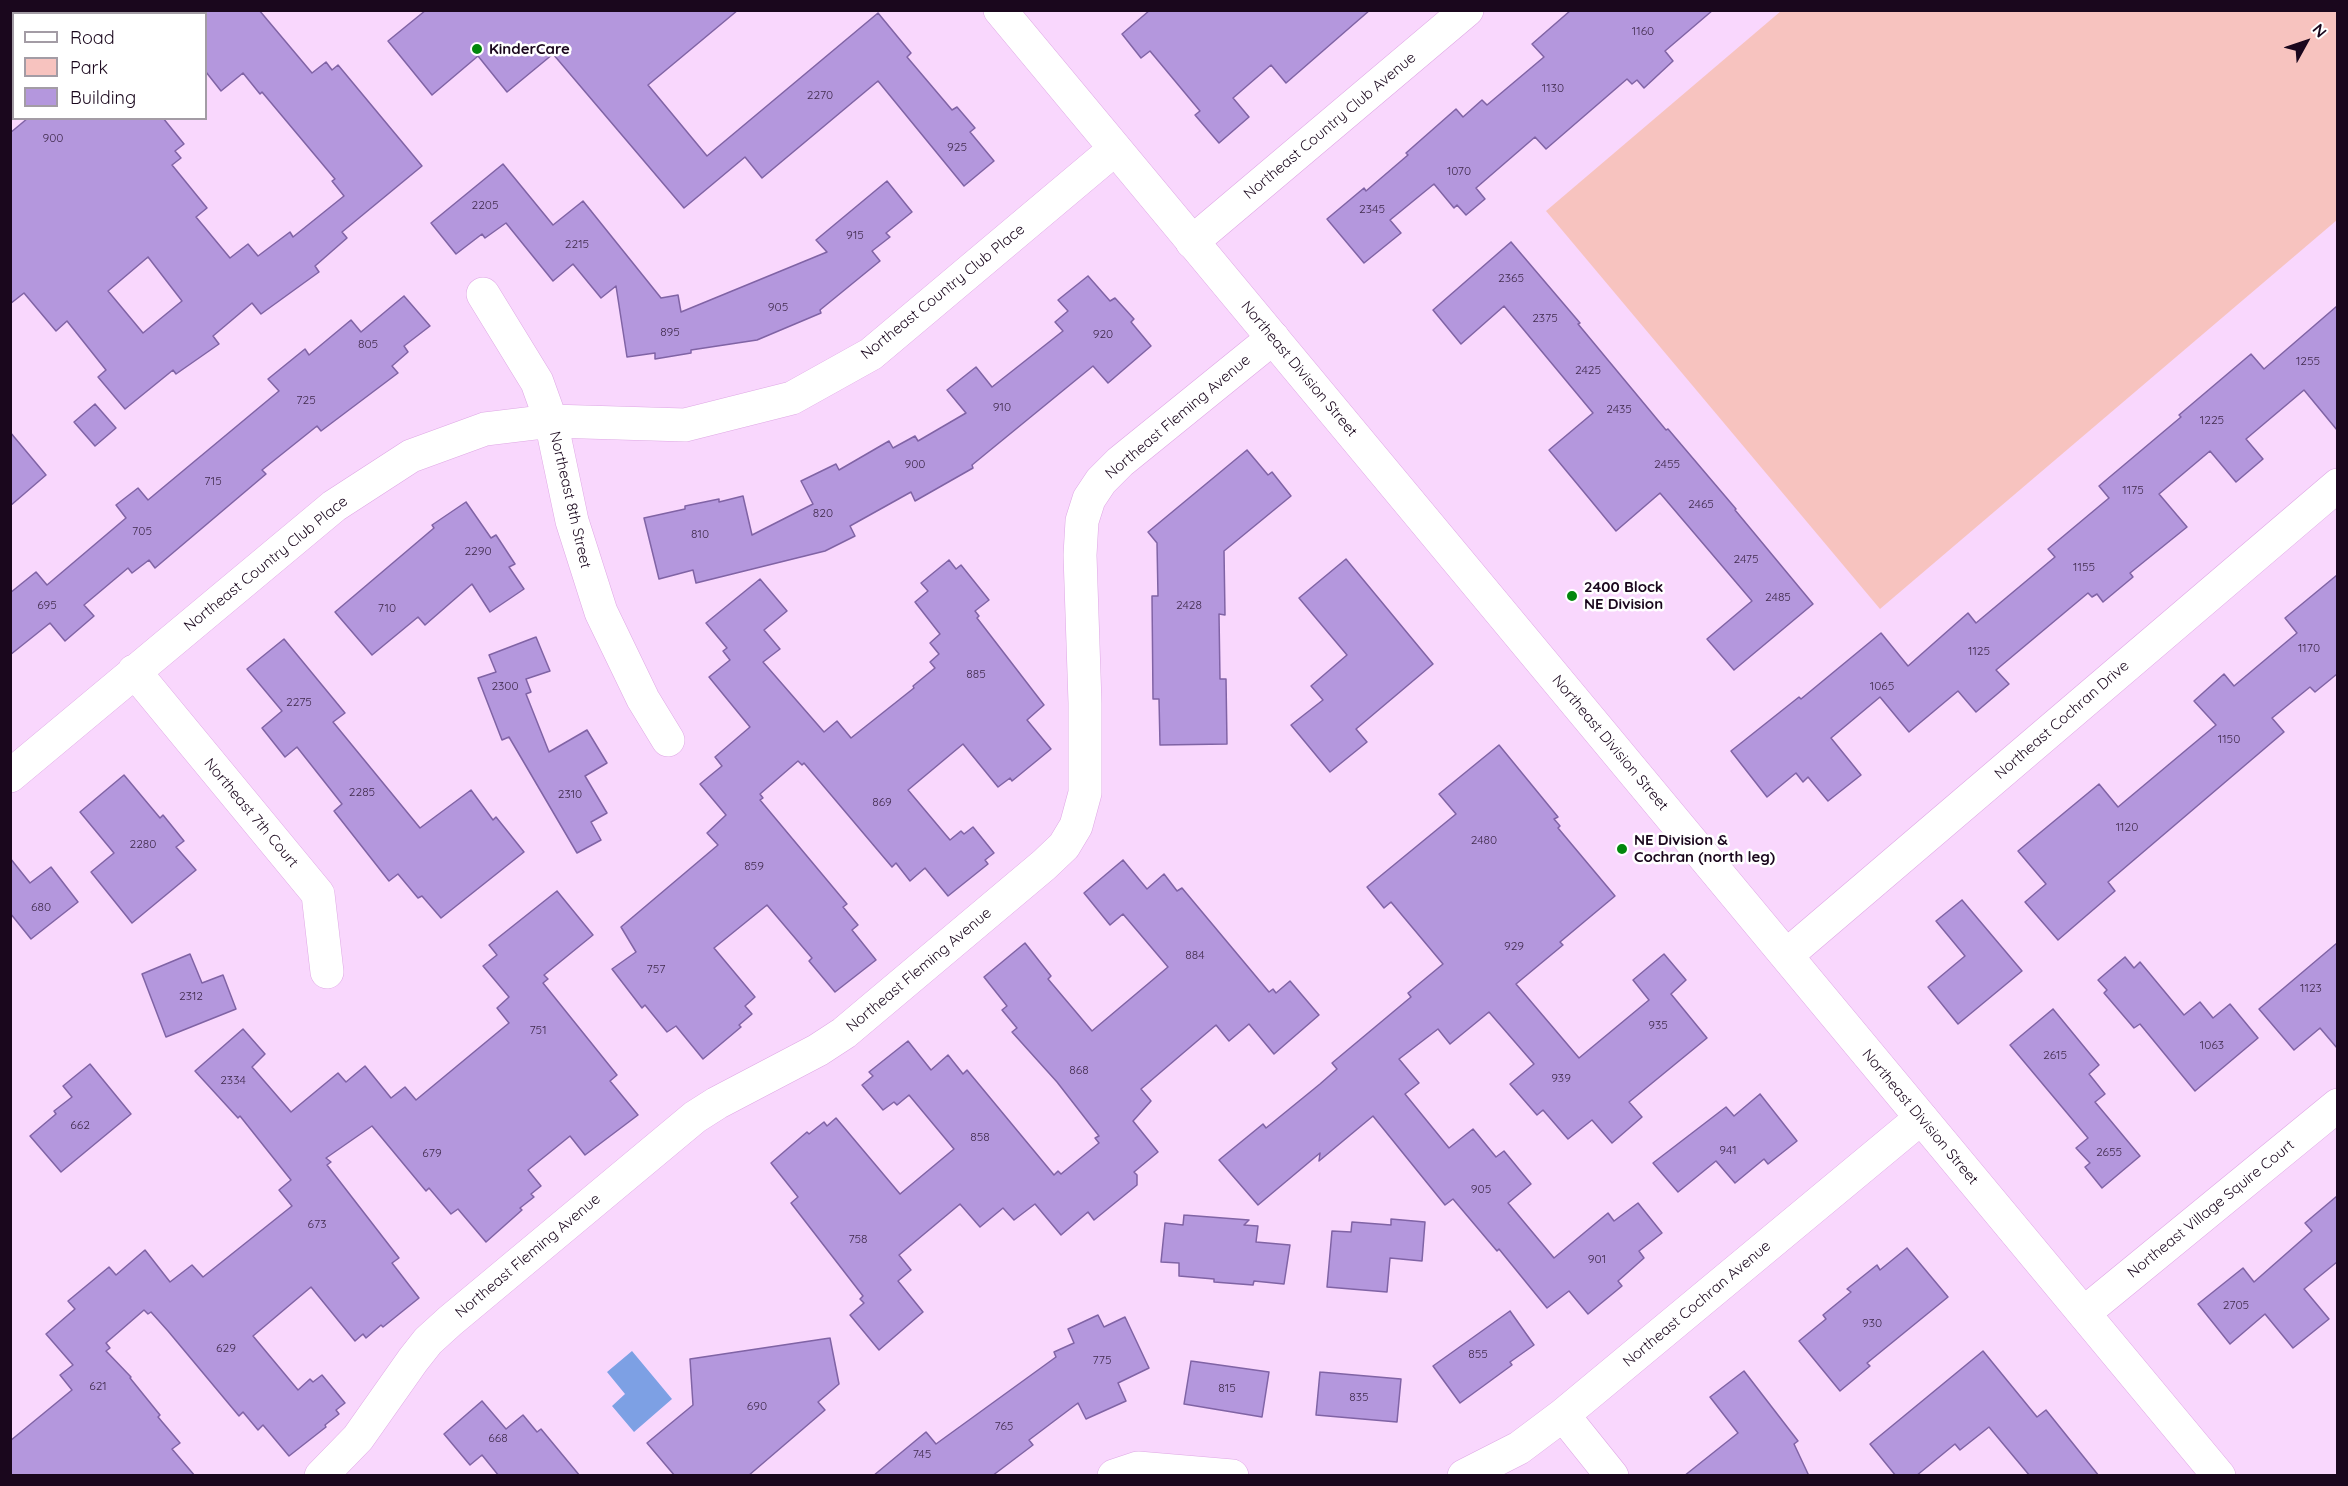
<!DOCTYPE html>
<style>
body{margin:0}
#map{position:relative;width:2348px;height:1486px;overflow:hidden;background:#f9d7fd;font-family:Quicksand,sans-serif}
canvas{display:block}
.frame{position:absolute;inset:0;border:12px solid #1a071d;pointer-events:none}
.legend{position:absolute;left:12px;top:12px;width:195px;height:108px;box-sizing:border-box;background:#fff;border:2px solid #a39ca5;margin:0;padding:8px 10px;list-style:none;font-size:18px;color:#1a071d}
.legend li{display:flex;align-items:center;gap:12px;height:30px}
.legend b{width:30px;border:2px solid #a39ca5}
.north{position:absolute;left:2276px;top:12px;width:60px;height:60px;-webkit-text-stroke:4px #fff;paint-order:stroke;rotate:50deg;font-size:16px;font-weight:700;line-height:24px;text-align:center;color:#1a071d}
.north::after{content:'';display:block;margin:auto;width:21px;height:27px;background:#1a071d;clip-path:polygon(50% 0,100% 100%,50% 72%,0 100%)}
</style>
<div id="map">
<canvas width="2348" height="1486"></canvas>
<div class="frame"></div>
<ul class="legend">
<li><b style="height:8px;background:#fff"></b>Road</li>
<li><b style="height:16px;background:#f7c3bf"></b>Park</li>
<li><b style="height:16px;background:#b497dd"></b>Building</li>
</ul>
<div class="north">N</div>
</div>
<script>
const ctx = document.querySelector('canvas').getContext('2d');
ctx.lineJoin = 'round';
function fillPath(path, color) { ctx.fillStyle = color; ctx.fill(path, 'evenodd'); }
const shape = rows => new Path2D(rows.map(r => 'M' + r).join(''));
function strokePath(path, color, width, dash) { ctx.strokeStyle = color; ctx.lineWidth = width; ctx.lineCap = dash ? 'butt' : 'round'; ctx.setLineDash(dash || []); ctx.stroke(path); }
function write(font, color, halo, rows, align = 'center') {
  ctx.font = font + ' Quicksand,sans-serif'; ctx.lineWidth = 5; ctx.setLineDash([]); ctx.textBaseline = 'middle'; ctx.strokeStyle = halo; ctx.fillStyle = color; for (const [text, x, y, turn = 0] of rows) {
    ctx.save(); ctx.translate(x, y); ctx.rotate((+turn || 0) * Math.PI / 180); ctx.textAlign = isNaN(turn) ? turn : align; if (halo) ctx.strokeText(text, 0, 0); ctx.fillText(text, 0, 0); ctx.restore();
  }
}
fillPath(shape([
 [1781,11,2337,11,2337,220,1880,609,1546,211]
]), '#f7c3bf');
fillPath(shape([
 [632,1351,672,1399,634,1432,612,1406,625,1394,607,1372]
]), '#7da0e4');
const building = shape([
 [206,10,259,10,312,73,326,62,332,70,338,65,422,166,342,232,347,238,315,266,319,272,261,314,252,303,213,336,219,344,176,374,173,370,125,409,98,377,106,370,67,321,56,331,24,293,10,304,10,133,28,118,163,118,184,144,175,151,181,158,172,165,207,208,196,217,230,258,248,244,258,256,290,232,293,237,344,196,332,181,335,179,262,92,260,94,243,73,221,91,206,72,206,10],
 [148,257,182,301,143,333,108,291,148,257],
 [426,10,738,10,648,85,707,156,878,13,911,53,907,57,952,110,957,107,975,128,970,132,994,161,964,186,878,81,762,178,745,157,684,208,553,54,507,92,478,56,432,95,388,41,426,10],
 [1150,10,1370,10,1286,83,1271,65,1233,98,1249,117,1219,143,1195,115,1200,111,1150,51,1141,58,1122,34,1150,10],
 [1571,10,1713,10,1665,51,1673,61,1644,88,1637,80,1632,84,1627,79,1546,149,1535,137,1476,188,1485,199,1466,215,1457,205,1454,208,1434,184,1390,220,1401,233,1364,263,1327,219,1364,188,1366,191,1408,155,1406,153,1456,109,1463,117,1482,100,1487,105,1544,57,1532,44,1571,10],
 [503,164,553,225,583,201,661,298,678,295,681,312,827,252,816,240,887,181,912,212,886,233,890,237,872,251,880,261,820,310,821,313,757,340,691,350,691,353,655,359,655,353,627,357,616,286,601,298,573,264,553,281,506,223,485,238,482,234,456,254,431,223,503,164],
 [1511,242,1580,323,1578,324,1666,430,1668,429,1736,509,1735,510,1813,604,1734,670,1707,639,1752,601,1660,493,1616,531,1588,497,1549,450,1593,413,1504,306,1461,344,1433,310,1511,242],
 [1088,276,1110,301,1115,298,1134,319,1131,322,1151,346,1108,383,1093,366,972,465,973,468,915,501,911,492,850,526,855,536,825,551,696,583,693,570,659,579,644,518,685,509,685,506,719,499,719,502,743,496,752,535,813,504,801,481,836,464,839,470,889,441,893,448,915,436,918,441,966,413,947,390,976,367,992,387,1063,331,1055,322,1068,311,1058,300,1088,276],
 [404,296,430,326,404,346,408,352,392,366,398,373,321,431,317,426,262,470,266,474,155,568,149,560,132,573,128,568,84,605,94,616,65,641,50,623,10,655,10,593,36,572,47,585,126,518,116,505,138,488,148,500,279,391,268,379,305,349,309,355,351,320,361,332,404,296],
 [2337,306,2337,430,2304,390,2246,439,2263,459,2236,482,2210,451,2159,494,2187,527,2130,573,2133,577,2103,602,2097,594,2092,597,2088,593,1996,670,2009,684,1976,712,1958,691,1909,732,1880,697,1831,738,1861,775,1828,801,1808,777,1803,782,1796,773,1767,797,1731,751,1799,697,1801,699,1881,633,1908,666,1968,613,1976,623,2055,557,2048,549,2109,498,2099,486,2181,417,2179,415,2251,354,2264,369,2337,306],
 [95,404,116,428,95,446,74,422,95,404],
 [10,432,46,475,10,506,10,432],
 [1247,450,1268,475,1272,472,1291,496,1224,551,1225,615,1219,614,1220,679,1226,679,1227,744,1160,745,1159,699,1153,699,1152,596,1158,596,1157,543,1148,532,1247,450],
 [466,502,491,538,496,535,515,564,509,567,524,589,490,612,472,584,425,625,418,617,372,655,335,612,434,528,432,525,466,502],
 [1346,559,1433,664,1356,729,1367,742,1330,772,1291,725,1323,700,1311,686,1347,655,1299,598,1346,559],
 [949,560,956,569,961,565,989,600,975,611,979,616,977,618,1044,705,1027,720,1051,749,1012,781,1010,778,998,787,963,744,908,790,950,840,961,831,964,834,973,827,994,853,985,860,988,864,948,896,925,868,910,881,896,863,892,867,804,763,802,765,798,761,760,794,763,798,760,800,847,904,843,907,858,925,852,930,876,960,835,992,809,961,812,958,767,905,714,948,755,997,745,1006,752,1014,739,1025,741,1027,703,1059,676,1026,667,1032,645,1005,642,1008,612,969,636,952,621,927,718,845,707,833,726,815,700,784,722,766,715,757,750,727,709,677,730,660,723,651,727,648,706,623,760,579,787,611,764,630,780,649,763,662,824,732,837,721,851,738,914,688,913,686,935,668,930,662,939,654,930,643,940,634,915,602,928,591,921,583,949,560],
 [2337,575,2337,674,2315,692,2310,687,2272,718,2284,732,2108,882,2115,891,2058,940,2025,902,2046,884,2018,851,2099,784,2118,807,2216,725,2194,701,2224,674,2234,686,2297,633,2285,618,2337,575],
 [536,637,550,671,526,679,531,692,526,694,549,752,587,730,607,763,585,776,607,813,591,822,601,840,577,853,509,737,502,740,478,678,496,672,489,655,536,637],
 [284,639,345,713,333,722,420,828,471,790,493,820,496,817,524,852,441,918,422,896,418,898,398,874,389,881,334,811,342,804,297,747,285,757,262,728,282,711,247,669,284,639],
 [1499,745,1558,817,1554,819,1560,826,1558,828,1615,896,1560,942,1563,945,1516,984,1579,1058,1649,1000,1633,980,1664,954,1686,980,1671,994,1707,1038,1629,1102,1642,1117,1612,1143,1592,1120,1568,1139,1543,1110,1537,1115,1510,1084,1534,1064,1489,1012,1450,1044,1438,1029,1399,1059,1419,1083,1405,1094,1449,1148,1473,1129,1496,1157,1504,1151,1531,1184,1508,1203,1554,1258,1608,1213,1614,1221,1638,1203,1662,1233,1639,1251,1644,1258,1618,1281,1622,1286,1588,1314,1569,1291,1547,1308,1499,1249,1497,1251,1453,1199,1445,1205,1373,1116,1319,1161,1320,1153,1258,1205,1219,1160,1263,1124,1266,1128,1320,1084,1337,1069,1332,1063,1411,997,1408,993,1443,964,1391,902,1384,908,1367,887,1456,814,1439,794,1499,745],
 [124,775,160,818,163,815,184,841,176,847,196,870,132,923,91,872,114,853,80,812,124,775],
 [10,858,30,883,51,867,78,902,31,939,10,913,10,858],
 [1123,860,1147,889,1164,874,1177,891,1182,888,1269,992,1273,989,1276,993,1290,981,1319,1015,1274,1054,1249,1024,1229,1041,1216,1025,1141,1089,1151,1101,1133,1121,1158,1152,1134,1172,1137,1175,1137,1185,1094,1220,1088,1212,1061,1235,1035,1204,1014,1220,1003,1208,980,1227,960,1204,899,1255,911,1270,898,1281,923,1312,879,1350,850,1315,864,1303,860,1299,863,1296,791,1203,798,1197,771,1163,807,1132,809,1134,824,1122,827,1126,836,1118,900,1194,954,1149,909,1095,897,1105,894,1102,883,1110,862,1085,873,1076,869,1072,908,1041,931,1070,948,1055,963,1074,967,1070,1054,1175,1058,1171,1061,1174,1099,1143,1095,1138,1099,1136,1057,1082,1012,1032,1017,1028,1002,1010,1007,1006,984,977,1025,943,1051,976,1048,979,1092,1031,1168,967,1123,914,1110,925,1084,893,1123,860],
 [557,891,593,935,544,975,548,979,543,983,617,1075,610,1081,638,1115,585,1155,570,1136,528,1170,541,1186,531,1194,534,1197,520,1208,522,1210,486,1242,458,1209,451,1214,429,1188,426,1191,372,1126,326,1158,331,1162,327,1165,399,1258,392,1263,419,1298,383,1327,381,1325,366,1338,363,1334,355,1341,311,1287,253,1336,298,1390,310,1379,313,1382,322,1375,345,1403,336,1410,339,1414,325,1425,326,1427,289,1456,263,1425,258,1430,243,1412,239,1416,168,1331,151,1312,148,1314,144,1310,106,1343,110,1348,106,1351,131,1377,130,1378,160,1415,158,1417,180,1443,172,1449,195,1476,10,1476,10,1441,72,1390,60,1375,73,1365,46,1334,75,1309,68,1301,109,1267,116,1275,145,1250,170,1282,192,1265,203,1277,292,1206,279,1190,291,1180,240,1116,238,1118,195,1071,243,1029,265,1054,252,1067,291,1112,338,1073,346,1082,365,1066,391,1098,405,1087,416,1100,509,1023,497,1008,509,997,483,966,497,955,489,945,557,891],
 [1962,900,2022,971,1958,1024,1928,987,1965,956,1936,921,1962,900],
 [2337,943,2337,1048,2320,1028,2294,1050,2259,1009,2337,943],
 [190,954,202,983,223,975,236,1009,166,1037,142,974,190,954],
 [2125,957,2134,968,2140,962,2184,1015,2200,1002,2213,1018,2230,1004,2258,1038,2195,1091,2140,1024,2134,1028,2104,993,2107,990,2098,980,2125,957],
 [2053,1009,2099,1065,2089,1074,2105,1094,2095,1102,2140,1156,2102,1188,2085,1167,2090,1163,2076,1148,2088,1138,2010,1045,2053,1009],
 [90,1064,131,1114,61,1172,30,1136,56,1114,54,1111,72,1097,63,1086,90,1064],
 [1760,1094,1797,1141,1768,1164,1764,1159,1735,1183,1716,1161,1678,1192,1653,1163,1726,1107,1734,1116,1760,1094],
 [2337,1196,2337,1262,2304,1289,2329,1319,2293,1348,2265,1314,2230,1344,2198,1304,2243,1268,2254,1282,2312,1231,2305,1223,2337,1196],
 [1184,1215,1249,1220,1244,1225,1258,1226,1256,1242,1290,1245,1284,1284,1254,1281,1253,1285,1214,1282,1214,1279,1179,1276,1179,1263,1161,1262,1165,1223,1183,1225,1184,1215],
 [1391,1219,1425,1222,1422,1261,1390,1258,1387,1292,1327,1287,1332,1231,1351,1232,1352,1222,1391,1225,1391,1219],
 [1907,1248,1948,1297,1867,1363,1870,1366,1840,1391,1799,1341,1826,1319,1823,1315,1851,1292,1847,1289,1877,1265,1880,1270,1907,1248],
 [1510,1311,1534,1345,1510,1362,1512,1365,1460,1403,1433,1366,1510,1311],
 [1098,1315,1104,1327,1125,1317,1149,1368,1118,1383,1126,1401,1086,1419,1078,1403,1029,1440,1033,1445,992,1476,873,1476,926,1432,936,1444,1056,1357,1054,1352,1074,1343,1068,1329,1098,1315],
 [830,1338,839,1384,818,1402,825,1410,748,1476,675,1476,647,1443,693,1405,690,1359,830,1338],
 [1983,1351,2037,1417,2046,1410,2099,1476,2030,1476,1989,1427,1960,1450,1955,1444,1916,1476,1896,1476,1870,1444,1983,1351],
 [1191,1361,1269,1372,1262,1417,1184,1404,1191,1361],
 [1744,1371,1798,1441,1794,1444,1809,1476,1684,1476,1738,1433,1710,1397,1744,1371],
 [1320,1372,1401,1379,1397,1422,1316,1415,1320,1372],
 [482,1401,506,1429,523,1415,537,1432,541,1429,580,1476,499,1476,482,1455,470,1465,444,1434,482,1401]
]);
fillPath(building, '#b497dd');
strokePath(building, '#8063a5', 1.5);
const street = shape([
 [1192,242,1467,10],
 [483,294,537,382,551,421,572,521,601,612,643,699,668,740],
 [134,671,318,894,327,972],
 [10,776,334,506,411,456,485,429,551,421,685,425,792,398,871,354,1115,149],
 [1787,955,2338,485],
 [2084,1313,2338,1105],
 [1563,1415,1612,1476],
 [321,1476,358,1438,413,1360,428,1341,450,1321,695,1117,717,1103,818,1050,844,1033,1044,865,1064,846,1076,826,1085,793,1085,703,1080,555,1082,521,1089,499,1101,481,1120,462,1273,338],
 [1114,1476,1138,1468,1232,1476],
 [1464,1476,1519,1448,1563,1415,1921,1118]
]);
const primary = shape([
 [1000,10,2219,1476]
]);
strokePath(street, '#dea7e4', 34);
strokePath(primary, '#dea7e4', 34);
strokePath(street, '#fff', 33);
strokePath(primary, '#fff', 33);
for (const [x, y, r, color] of [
 [477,49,6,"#02870c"],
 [1572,596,6,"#02870c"],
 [1622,849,6,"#02870c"]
]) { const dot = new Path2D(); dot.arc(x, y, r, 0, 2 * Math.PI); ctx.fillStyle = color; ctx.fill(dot); strokePath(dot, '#fff', 2); }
write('12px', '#402b4d', null, [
 ["1160",1643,31],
 ["1130",1553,88],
 ["2270",820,95],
 ["900",53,138],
 ["925",957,147],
 ["1070",1459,171],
 ["2205",485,205],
 ["2345",1372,209],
 ["915",855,235],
 ["2215",577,244],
 ["2365",1511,278],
 ["905",778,307],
 ["2375",1545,318],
 ["895",670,332],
 ["920",1103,334],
 ["805",368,344],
 ["1255",2308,361],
 ["2425",1588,370],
 ["725",306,400],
 ["910",1002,407],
 ["2435",1619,409],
 ["1225",2212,420],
 ["900",915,464],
 ["2455",1667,464],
 ["715",213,481],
 ["1175",2133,490],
 ["2465",1701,504],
 ["820",823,513],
 ["705",142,531],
 ["810",700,534],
 ["2290",478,551],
 ["2475",1746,559],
 ["1155",2084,567],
 ["2485",1778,597],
 ["695",47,605],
 ["2428",1189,605],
 ["710",387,608],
 ["1170",2309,648],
 ["1125",1979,651],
 ["885",976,674],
 ["2300",505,686],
 ["1065",1882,686],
 ["2275",299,702],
 ["1150",2229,739],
 ["2285",362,792],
 ["2310",570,794],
 ["869",882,802],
 ["1120",2127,827],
 ["2480",1484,840],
 ["2280",143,844],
 ["859",754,866],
 ["680",41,907],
 ["929",1514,946],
 ["884",1195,955],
 ["757",656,969],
 ["1123",2311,988],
 ["2312",191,996],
 ["935",1658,1025],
 ["751",538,1030],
 ["1063",2212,1045],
 ["2615",2055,1055],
 ["868",1079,1070],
 ["939",1561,1078],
 ["2334",233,1080],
 ["662",80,1125],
 ["858",980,1137],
 ["941",1728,1150],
 ["2655",2109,1152],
 ["679",432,1153],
 ["905",1481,1189],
 ["673",317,1224],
 ["758",858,1239],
 ["901",1597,1259],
 ["2705",2236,1305],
 ["930",1872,1323],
 ["629",226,1348],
 ["855",1478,1354],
 ["775",1102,1360],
 ["621",98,1386],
 ["815",1227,1388],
 ["835",1359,1397],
 ["690",757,1406],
 ["765",1004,1426],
 ["668",498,1438],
 ["745",922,1454]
]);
write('bold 15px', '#1a071d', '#fff', [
 ["KinderCare",489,49],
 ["2400 Block",1584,587],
 ["NE Division",1584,604],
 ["NE Division &",1634,840],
 ["Cochran (north leg)",1634,857]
], 'left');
write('15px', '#1a071d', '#fff', [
 ["Northeast Country Club Avenue",1330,126,-40],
 ["Northeast Country Club Place",943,292,-39],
 ["Northeast Division Street",1299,369,50],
 ["Northeast Fleming Avenue",1178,417,-40],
 ["Northeast 8th Street",570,500,77],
 ["Northeast Country Club Place",266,564,-39],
 ["Northeast Cochran Drive",2062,720,-41],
 ["Northeast Division Street",1610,743,50],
 ["Northeast 7th Court",251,813,50],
 ["Northeast Fleming Avenue",919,970,-40],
 ["Northeast Division Street",1920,1117,50],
 ["Northeast Village Squire Court",2211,1209,-39],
 ["Northeast Fleming Avenue",528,1256,-40],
 ["Northeast Cochran Avenue",1697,1304,-40]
]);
</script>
